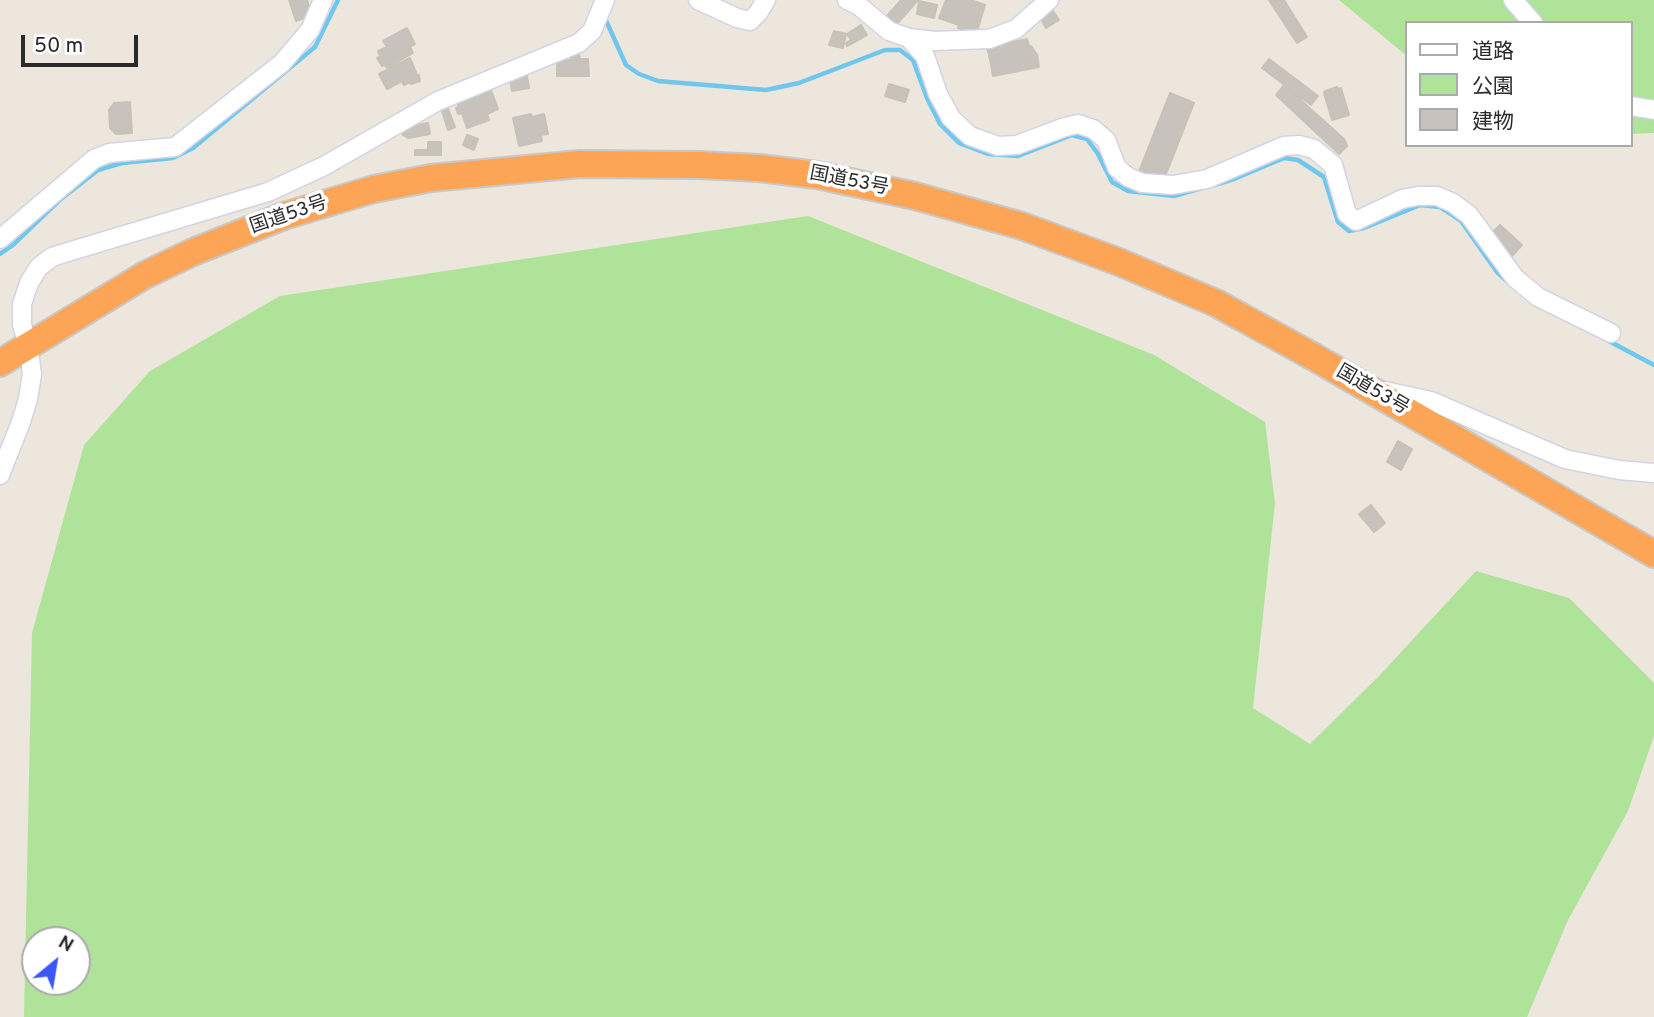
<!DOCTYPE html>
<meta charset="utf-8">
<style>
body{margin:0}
#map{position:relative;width:1654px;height:1017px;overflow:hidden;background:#ece6dc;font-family:Overpass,"Noto Sans JP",sans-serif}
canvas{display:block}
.legend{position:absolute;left:1405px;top:21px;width:228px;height:126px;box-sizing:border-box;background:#fff;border:2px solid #aaa;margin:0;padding:9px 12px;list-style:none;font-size:21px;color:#2a2a2a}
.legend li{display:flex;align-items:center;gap:14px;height:35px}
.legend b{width:35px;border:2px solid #aaa}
.north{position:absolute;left:21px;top:926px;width:70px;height:70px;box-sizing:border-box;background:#fff;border:2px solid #aaa;border-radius:50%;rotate:30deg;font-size:19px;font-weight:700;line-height:28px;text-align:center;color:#2a2a2a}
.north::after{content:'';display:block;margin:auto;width:24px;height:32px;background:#3c57f9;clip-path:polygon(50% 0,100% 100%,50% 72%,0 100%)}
.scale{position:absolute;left:21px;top:35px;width:117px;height:32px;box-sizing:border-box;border:4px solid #2a2a2a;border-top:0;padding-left:9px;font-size:21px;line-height:24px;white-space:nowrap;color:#2a2a2a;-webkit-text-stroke:5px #fff;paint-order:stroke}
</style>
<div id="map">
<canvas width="1654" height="1017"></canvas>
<ul class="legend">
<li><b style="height:9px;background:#fff"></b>道路</li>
<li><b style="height:19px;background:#afe399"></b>公園</li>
<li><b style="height:19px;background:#c7c3bc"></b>建物</li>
</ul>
<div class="north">N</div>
<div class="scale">50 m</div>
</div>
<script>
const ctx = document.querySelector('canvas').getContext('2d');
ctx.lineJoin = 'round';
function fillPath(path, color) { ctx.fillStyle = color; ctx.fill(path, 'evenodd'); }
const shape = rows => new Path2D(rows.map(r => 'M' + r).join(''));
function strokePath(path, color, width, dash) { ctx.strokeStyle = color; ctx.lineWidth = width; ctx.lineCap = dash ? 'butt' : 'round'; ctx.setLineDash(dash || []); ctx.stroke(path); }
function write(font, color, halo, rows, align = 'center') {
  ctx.font = font + ' Overpass,"Noto Sans JP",sans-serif'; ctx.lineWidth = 7; ctx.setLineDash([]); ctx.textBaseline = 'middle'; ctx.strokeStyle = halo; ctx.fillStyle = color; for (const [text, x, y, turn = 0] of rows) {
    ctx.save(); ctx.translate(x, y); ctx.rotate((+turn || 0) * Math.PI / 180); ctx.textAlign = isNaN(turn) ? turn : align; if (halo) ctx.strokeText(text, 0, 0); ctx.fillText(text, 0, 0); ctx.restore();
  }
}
fillPath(shape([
 [1339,0,1654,0,1654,133,1631,134,1631,23,1407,23,1407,56],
 [808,216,1154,355,1265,422,1275,503,1253,708,1310,744,1379,676,1476,571,1569,598,1654,683,1654,736,1628,811,1568,920,1527,1017,24,1017,32,633,84,445,150,371,280,296],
 [77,940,77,982,35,982,35,940]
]), '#afe399');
strokePath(shape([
 [604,16,626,65,639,74,658,81,766,90,799,83,885,50,900,50,913,60,927,98,940,124,959,143,988,154,1018,156,1072,135,1087,139,1098,154,1112,182,1128,191,1174,196,1202,188],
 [1214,185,1234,179,1284,158,1298,160,1324,177,1338,222,1349,231,1364,228,1420,205,1440,207,1461,221,1497,272,1508,282],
 [0,254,13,245,61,199,98,170,122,163,173,158,193,148,315,47,338,0],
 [1605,339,1654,365]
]), '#6fc7ee', 4.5);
const building = shape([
 [289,0,307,0,312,15,296,21,289,0],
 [901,0,918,0,896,25,887,16,901,0],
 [946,0,971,0,985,5,977,31,967,28,966,31,958,28,959,25,939,18,946,0],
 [1269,0,1284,0,1307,37,1297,43,1269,0],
 [919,1,937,5,934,18,917,14,919,1],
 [1051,8,1059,20,1046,28,1039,16,1051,8],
 [861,25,867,35,847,46,846,43,851,40,847,34,861,25],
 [407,28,415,44,410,47,413,53,387,68,385,65,382,66,377,58,380,56,378,51,387,47,383,41,407,28],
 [834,31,846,34,843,48,829,45,834,31],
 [1027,39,1029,46,1031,46,1037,55,991,64,987,47,1027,39],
 [571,55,579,55,580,59,588,59,589,76,557,76,557,60,571,60,571,55],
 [1037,55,1039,67,993,76,991,64,1037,55],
 [410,58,417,75,419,75,420,81,411,84,410,82,404,85,402,81,387,89,379,74,410,58],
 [1269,59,1318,96,1311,105,1262,68,1269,59],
 [527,76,529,88,512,91,510,79,527,76],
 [889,84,909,90,905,102,885,96,889,84],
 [1284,85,1344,139,1347,146,1339,154,1276,95,1284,85],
 [1337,87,1338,89,1341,88,1349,115,1332,120,1324,93,1325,91,1337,87],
 [491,90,498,109,487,114,489,120,467,128,462,113,458,114,456,108,459,107,458,105,491,90],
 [1170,93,1194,103,1164,179,1153,174,1151,179,1138,174,1170,93],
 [130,102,132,133,116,134,110,128,109,110,114,103,130,102],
 [447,106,455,127,448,130,441,108,447,106],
 [531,114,532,117,544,114,548,134,541,135,542,141,519,146,513,118,531,114],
 [428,123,430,134,408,138,403,135,401,129,405,127,428,123],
 [467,135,478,139,474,150,463,145,467,135],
 [428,142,441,142,441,155,415,155,415,150,428,150,428,142],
 [1500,225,1522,245,1512,256,1490,235,1500,225],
 [1398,441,1412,449,1401,470,1387,462,1398,441],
 [1371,505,1385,523,1374,532,1359,514,1371,505]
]);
fillPath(building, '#c7c3bc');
strokePath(building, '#c7c2b6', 2);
const minor = shape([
 [698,0,737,18,750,21,758,13,766,0],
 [847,0,858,5,889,31,909,38,925,56,938,94,951,118,970,136,998,146,1017,145,1065,127,1078,124,1093,129,1106,140,1117,168,1128,177,1142,183,1173,185,1207,179,1284,146,1299,145,1314,149,1333,165,1347,214,1356,221,1402,199,1418,196,1437,196,1453,203,1469,215,1515,278,1538,297,1611,333],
 [1513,0,1533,23],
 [909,38,935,41,989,39,1016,29,1049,0],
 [1631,106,1654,110],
 [0,239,94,159,109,153,175,147,282,63,310,30,323,0],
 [1385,391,1431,401,1565,459,1619,470,1654,473],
 [0,475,21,422,28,399,32,374,28,345,22,325,22,304,29,283,39,267,52,257,71,251,268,192,324,166,438,101,579,43,592,31,605,0]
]);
const highway = shape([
 [0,363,145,275,193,252,284,216,374,189,431,178,580,164,699,165,759,168,817,175,915,196,1022,226,1119,262,1216,303,1314,357,1654,554]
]);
strokePath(minor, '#d1d4e3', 21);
strokePath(highway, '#c8c8c8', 30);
strokePath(minor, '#fff', 18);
strokePath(highway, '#fda556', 26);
write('19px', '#2a2a2a', '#fff', [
 ["国道53号",849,182,11],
 ["国道53号",289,216,-19],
 ["国道53号",1372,391,30]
]);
</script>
